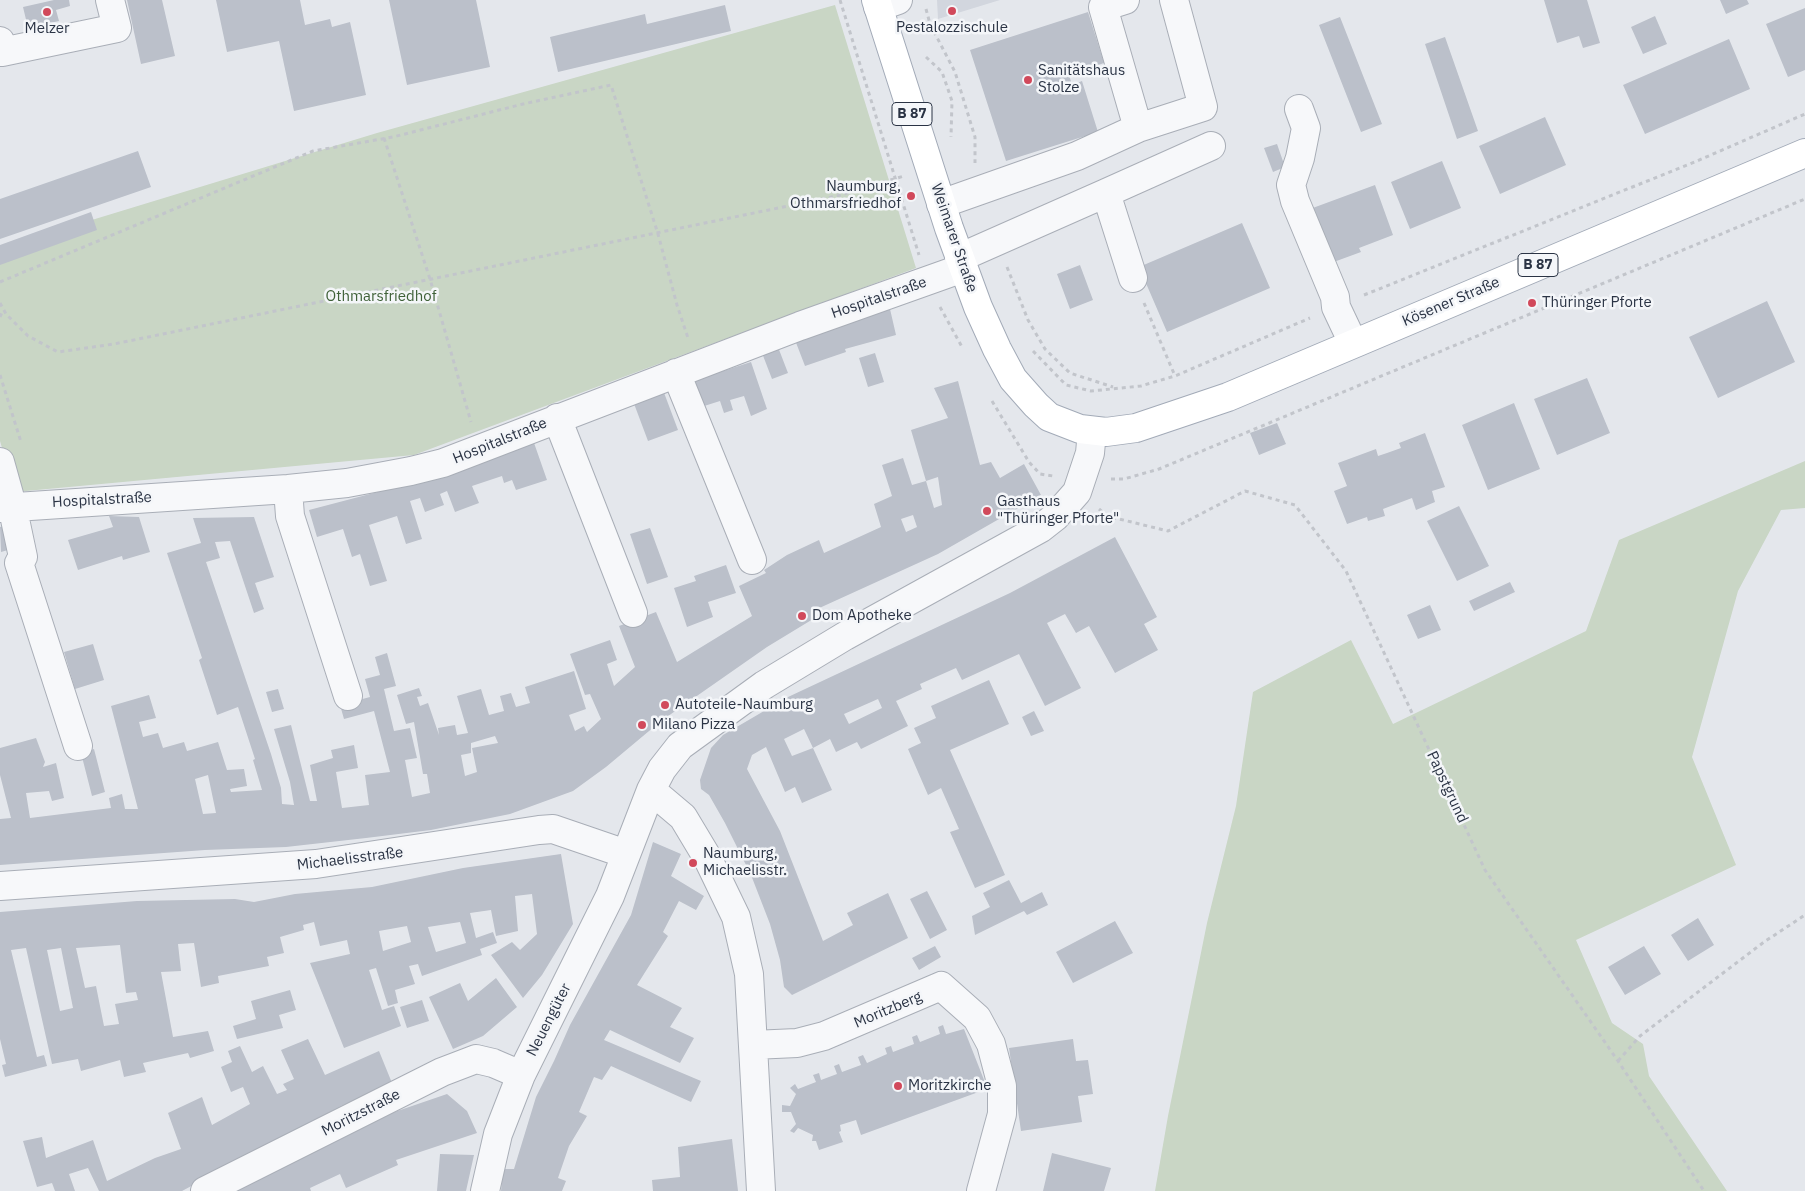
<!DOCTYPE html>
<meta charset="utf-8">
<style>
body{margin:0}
canvas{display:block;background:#e4e7ec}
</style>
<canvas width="1805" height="1191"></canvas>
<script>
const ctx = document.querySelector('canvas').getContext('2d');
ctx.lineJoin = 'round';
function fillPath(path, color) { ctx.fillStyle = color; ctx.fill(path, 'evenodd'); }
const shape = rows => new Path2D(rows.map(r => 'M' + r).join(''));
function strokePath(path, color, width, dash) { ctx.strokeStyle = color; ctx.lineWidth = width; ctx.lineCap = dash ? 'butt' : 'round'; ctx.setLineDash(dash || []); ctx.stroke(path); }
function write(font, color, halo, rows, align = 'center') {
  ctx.font = font + ' "IBM Plex Sans",sans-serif'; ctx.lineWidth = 5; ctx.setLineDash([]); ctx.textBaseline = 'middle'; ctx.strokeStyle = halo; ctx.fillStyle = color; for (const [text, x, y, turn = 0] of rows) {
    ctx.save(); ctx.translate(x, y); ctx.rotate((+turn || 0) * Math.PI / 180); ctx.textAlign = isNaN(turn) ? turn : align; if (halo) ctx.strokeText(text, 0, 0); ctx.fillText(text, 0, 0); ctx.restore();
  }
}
fillPath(shape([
 [937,0,1000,0,938,19]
]), '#d2d6de');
fillPath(shape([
 [835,5,916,268,414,455,15,492,0,441,0,248,377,133],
 [1805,461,1805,508,1781,510,1738,591,1692,757,1736,865,1576,940,1612,1023,1643,1044,1649,1076,1727,1191,1155,1191,1168,1116,1207,923,1236,806,1253,692,1351,640,1393,724,1586,631,1619,540]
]), '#c9d6c5');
fillPath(shape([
 [54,0,69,0,70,6,56,10,59,21,28,28,23,7],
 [127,0,162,0,175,56,141,64],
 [216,0,300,0,305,25,330,19,332,27,350,22,366,95,294,111,279,41,227,52],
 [389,0,476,0,490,67,407,85],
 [1544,0,1587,0,1600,43,1583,48,1579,36,1557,43],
 [1720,0,1747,0,1749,4,1726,14],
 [725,5,731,31,558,72,550,37,645,14,647,24],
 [1805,8,1805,70,1788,77,1766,24],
 [1088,12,1104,63,1069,75,1072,85,1082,81,1098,132,1006,161,970,50],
 [1655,16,1667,44,1643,54,1631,27],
 [1340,17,1382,124,1361,132,1319,25],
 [1445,37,1478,131,1457,139,1425,44],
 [1729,39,1750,89,1645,134,1623,85],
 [1545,117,1566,165,1500,194,1479,146],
 [1277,144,1285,167,1273,172,1264,148],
 [138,151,151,187,0,239,0,199],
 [1442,161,1461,208,1410,229,1391,182],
 [1375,185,1393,235,1359,248,1361,252,1331,263,1310,209],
 [91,212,97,230,0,265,0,245],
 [1242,223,1270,288,1167,332,1139,267],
 [1080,265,1093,300,1070,309,1057,274],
 [1767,301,1795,362,1718,398,1689,337],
 [890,309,896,335,845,349,846,352,805,366,795,340],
 [778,347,788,373,772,379,762,353],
 [875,353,884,382,868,387,859,358],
 [751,362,767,409,751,416,744,396,730,400,733,410,724,413,720,401,701,407,692,381],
 [1587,378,1610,433,1557,455,1534,399],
 [958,381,980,465,991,462,1000,478,1024,464,1041,495,938,554,815,610,818,616,767,647,661,721,606,767,573,791,510,814,431,830,366,838,286,847,205,850,0,865,0,819,11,818,0,775,0,748,36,738,45,762,43,767,56,763,64,798,52,801,49,791,26,793,30,818,111,808,109,798,122,794,125,809,138,809,111,706,149,695,156,718,139,722,143,737,158,733,163,748,184,742,187,751,218,742,227,770,244,769,247,786,230,789,231,792,262,790,253,760,255,759,238,707,217,715,199,660,202,658,167,553,201,543,193,518,254,517,274,577,255,583,264,609,254,613,230,541,215,542,220,558,206,562,271,754,281,788,282,804,294,805,290,782,274,729,291,725,310,801,317,801,310,765,333,758,331,750,354,745,358,768,336,772,342,808,369,805,365,775,390,772,374,711,344,719,340,705,370,697,365,679,380,675,375,657,387,653,396,686,384,689,394,731,410,728,417,758,405,760,412,797,430,793,427,774,423,774,414,722,406,724,397,695,419,688,422,696,417,697,420,706,428,703,439,735,438,728,455,725,457,735,468,733,457,696,481,689,489,715,504,711,500,696,511,693,516,707,530,703,525,687,574,671,586,709,569,715,575,731,584,726,587,732,601,719,590,694,585,695,570,654,610,640,617,660,607,664,614,686,635,667,619,626,656,612,677,662,752,616,739,586,766,573,764,570,787,555,819,540,824,553,881,527,874,504,892,496,882,465,903,458,912,485,926,481,911,430,948,418,934,388],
 [938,477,942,505,934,508,926,481],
 [913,515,917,527,906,532,901,519],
 [495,736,498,743,472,748,477,772,465,776,461,755,471,753,471,743],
 [208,775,216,813,203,814,195,779],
 [663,390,678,430,648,441,633,401],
 [1514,403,1540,469,1488,490,1462,425],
 [1277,423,1286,444,1259,455,1250,433],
 [1425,433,1445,487,1432,491,1435,502,1416,510,1412,498,1383,509,1385,516,1368,521,1367,517,1347,524,1334,491,1347,486,1338,463,1376,449,1378,456,1387,453,1401,448,1399,443],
 [533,440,547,480,516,490,512,480,504,483,502,476,472,486,479,503,455,512,447,491,440,494,444,505,425,512,420,498,410,501,422,539,406,544,397,516,369,525,387,581,370,586,360,554,352,557,343,529,317,537,309,510,389,489],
 [1459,506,1489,566,1457,581,1427,521],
 [109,516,139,517,150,552,123,560,122,556,78,570,68,540,113,527],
 [9,525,15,548,1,552,0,527],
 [650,528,668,577,647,584,630,534],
 [1115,537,1157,617,1144,624,1158,650,1115,673,1089,626,1076,633,1065,614,1047,623,1081,688,1045,706,1019,654,962,680,956,668,920,684,922,689,896,701,908,726,861,749,857,742,836,752,830,739,813,748,804,729,784,739,792,756,813,748,832,790,802,803,795,787,785,792,766,747,752,755,747,769,780,831,823,941,853,925,847,913,888,893,908,938,792,995,784,987,780,960,770,924,751,875,725,823,709,795,701,789,700,780,711,748,723,735,788,697,1010,593],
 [878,699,882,708,849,724,844,714],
 [726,565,736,593,708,602,713,617,687,627,674,588,696,581,694,576],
 [1510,582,1515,592,1474,611,1469,601],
 [1430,605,1441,630,1418,639,1407,615],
 [93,644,104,680,75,689,64,652],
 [989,680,1009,724,950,750,1005,875,975,888,950,832,959,829,941,788,928,795,908,749,921,743,914,728,936,718,931,706],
 [278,689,284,709,272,712,266,692],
 [1034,711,1044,731,1031,736,1022,717],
 [94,749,105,792,92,796,81,753],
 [653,842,681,854,671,876,704,896,696,910,679,901,663,932,668,936,637,985,682,1008,670,1027,694,1038,680,1063,610,1030,604,1040,701,1081,691,1102,611,1066,602,1080,594,1077,579,1112,587,1116,569,1146,558,1178,566,1181,562,1191,501,1191,503,1169,514,1169,536,1097,554,1061,570,1025,631,915],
 [561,854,573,924,542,975,523,998,491,955,512,942,520,950,537,934,532,894,515,896,518,931,496,936,491,910,470,913,476,938,493,932,497,943,480,949,482,955,422,976,418,964,409,966,415,984,395,990,398,1003,388,1006,376,968,369,970,382,1010,394,1006,401,1026,344,1048,310,963,350,954,347,940,320,946,314,922,303,925,304,930,280,937,284,953,267,957,269,966,218,976,219,983,201,987,194,943,178,944,181,971,161,972,173,1037,208,1031,214,1051,190,1058,188,1053,143,1063,146,1072,124,1077,120,1060,81,1071,78,1059,52,1064,26,948,11,950,37,1057,44,1055,47,1066,5,1077,2,1065,6,1064,0,1039,0,912,137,901,235,899,254,902,295,894,372,887,463,868],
 [460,922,466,943,436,952,428,927],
 [407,926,411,942,383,951,379,931],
 [120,945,126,993,136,992,138,1000,115,1004,119,1024,104,1026,96,986,85,988,76,948],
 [61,948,73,1008,60,1011,47,950],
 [1009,880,1021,903,1042,892,1048,905,1027,915,1024,911,975,935,972,916,990,907,983,893],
 [927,891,947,930,930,939,910,899],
 [1698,918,1714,945,1688,961,1671,935],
 [1115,921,1133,953,1073,983,1056,952],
 [935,946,941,957,919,970,912,958],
 [1644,946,1661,974,1625,995,1608,967],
 [496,978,517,1007,483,1036,453,1049,429,997,460,983,468,1001],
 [290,990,296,1010,279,1015,283,1028,237,1039,233,1026,256,1019,251,1001],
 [422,1000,429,1021,407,1028,400,1007],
 [943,1025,946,1034,964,1029,986,1085,995,1088,993,1094,984,1090,861,1135,856,1120,840,1125,841,1131,839,1132,843,1142,819,1150,816,1141,812,1141,813,1135,798,1128,794,1133,790,1131,796,1124,791,1112,782,1112,782,1105,790,1106,796,1094,790,1088,795,1084,798,1089,816,1082,813,1075,819,1073,821,1080,837,1074,834,1066,839,1064,842,1072,861,1065,858,1057,863,1055,867,1063,887,1054,885,1048,891,1046,893,1052,914,1044,912,1037,917,1035,920,1042,940,1034,938,1027],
 [308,1039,325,1075,379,1051,392,1083,341,1106,182,1191,99,1191,88,1168,69,1174,75,1191,55,1191,52,1183,37,1187,23,1141,42,1137,46,1158,93,1140,107,1181,155,1158,181,1149,168,1113,202,1097,212,1125,250,1104,243,1087,231,1092,221,1067,232,1062,228,1051,240,1046,252,1072,263,1066,277,1094,287,1090,283,1084,294,1079,281,1050],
 [1073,1039,1076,1061,1088,1060,1093,1094,1078,1096,1082,1122,1021,1131,1009,1048],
 [447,1094,467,1111,477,1133,396,1160,398,1165,346,1188,340,1174,310,1188,311,1191,236,1191,279,1167,377,1118],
 [732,1139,738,1191,653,1191,652,1180,680,1177,678,1147],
 [1052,1153,1111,1168,1104,1191,1043,1191],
 [440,1154,474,1155,466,1191,437,1191]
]), '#bbc0ca');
const minor = shape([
 [1125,0,1103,7,1138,128],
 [878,7,898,0],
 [0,41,2,52,117,28,110,0],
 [1299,109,1306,128,1300,158,1291,185,1295,201,1335,297,1336,307,1353,343],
 [941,204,1077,156,1138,128,1203,107,1174,0],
 [959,258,1106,193],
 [1133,278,1106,193,1211,146],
 [676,373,752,560],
 [557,418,633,613],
 [0,462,12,505,23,557,19,563,78,746],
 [288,489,290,516,348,696],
 [0,508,288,489,347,483,411,471,443,463,800,326,963,268],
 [651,790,683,817,707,857,736,917,749,974,761,1191],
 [0,886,316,864,539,830,553,829,626,854],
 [753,1045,797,1043,824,1036,941,986,977,1018,991,1044,1002,1086,1002,1114,981,1191],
 [205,1191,442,1072,476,1059,493,1063,521,1075],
 [485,1191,498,1134,521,1075,610,896,651,790,662,769,680,746,764,685,845,636,1041,528,1055,517,1077,492,1090,453,1092,431]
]);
const major = shape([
 [876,0,949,228,978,307,997,349,1013,379,1036,405,1049,417,1080,429,1106,432,1136,428,1228,397,1805,153]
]);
strokePath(minor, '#a9aeb7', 30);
strokePath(major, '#a3abb8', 30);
strokePath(shape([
 [840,0,919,255],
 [926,9,930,24,955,72,975,137,975,163],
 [926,57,942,72,952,101,951,137],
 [384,138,430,279,471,422],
 [1007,267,1028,320,1045,349,1070,373,1113,387],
 [0,282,313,151,393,137,523,104,611,85,658,234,677,305,688,338],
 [1364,295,1697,161,1805,114],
 [0,303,6,314,28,336,58,352,114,344,837,196,904,176],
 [1144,303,1175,376],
 [940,307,962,347],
 [0,317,3,310],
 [1033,351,1066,385,1091,391,1141,386,1175,376,1310,318],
 [0,375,21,442],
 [992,401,1029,462,1040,474,1053,476],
 [1111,479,1124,479,1159,469,1805,199],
 [1099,509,1107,516,1168,531,1245,491,1295,505,1346,571,1485,870,1618,1061,1704,1191],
 [1618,1061,1640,1036,1764,942,1805,915]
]), '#c2c5cb', 3, [4, 4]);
strokePath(minor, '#f7f8fa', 28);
strokePath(major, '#fff', 28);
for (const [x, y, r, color] of [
 [952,11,5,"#d1495b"],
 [47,12,5,"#d1495b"],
 [1028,80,5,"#d1495b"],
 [911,196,5,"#d1495b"],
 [1532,303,5,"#d1495b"],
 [987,511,5,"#d1495b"],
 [802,616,5,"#d1495b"],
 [665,705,5,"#d1495b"],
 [642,725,5,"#d1495b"],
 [693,863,5,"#d1495b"],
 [898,1086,5,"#d1495b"]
]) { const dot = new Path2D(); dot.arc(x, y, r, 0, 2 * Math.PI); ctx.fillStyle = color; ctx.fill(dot); strokePath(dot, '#f4f6f9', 2); }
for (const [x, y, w] of [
 [912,114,40],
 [1538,265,40]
]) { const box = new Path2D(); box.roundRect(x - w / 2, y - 11.5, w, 23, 4); ctx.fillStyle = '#f4f6f9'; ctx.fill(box); strokePath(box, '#2b3445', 1); }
write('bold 14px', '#2b3445', null, [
 ["B 87",912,114],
 ["B 87",1538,265]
]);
write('15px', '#2b3445', '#f4f6f9', [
 ["Pestalozzischule",952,28,"center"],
 ["Melzer",47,29,"center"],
 ["Sanitätshaus",1038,71],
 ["Stolze",1038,88],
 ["Naumburg,",901,187,"right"],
 ["Othmarsfriedhof",901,204,"right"],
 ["Thüringer Pforte",1542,303],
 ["Gasthaus",997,502],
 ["\"Thüringer Pforte\"",997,519],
 ["Dom Apotheke",812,616],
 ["Autoteile-Naumburg",675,705],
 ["Milano Pizza",652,725],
 ["Naumburg,",703,854],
 ["Michaelisstr.",703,871],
 ["Moritzkirche",908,1086]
], 'left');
write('15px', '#2b3445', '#f4f6f9', [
 ["Weimarer Straße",954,238,71],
 ["Hospitalstraße",879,298,-19],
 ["Kösener Straße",1451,302,-23],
 ["Hospitalstraße",500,441,-22],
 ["Hospitalstraße",102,500,-3],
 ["Papstgrund",1447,787,65],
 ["Michaelisstraße",350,859,-7],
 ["Moritzberg",888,1010,-23],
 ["Neuengüter",549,1020,-63],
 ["Moritzstraße",361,1113,-27]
]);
write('15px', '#3f6138', '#f4f6f9', [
 ["Othmarsfriedhof",381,297]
]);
</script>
